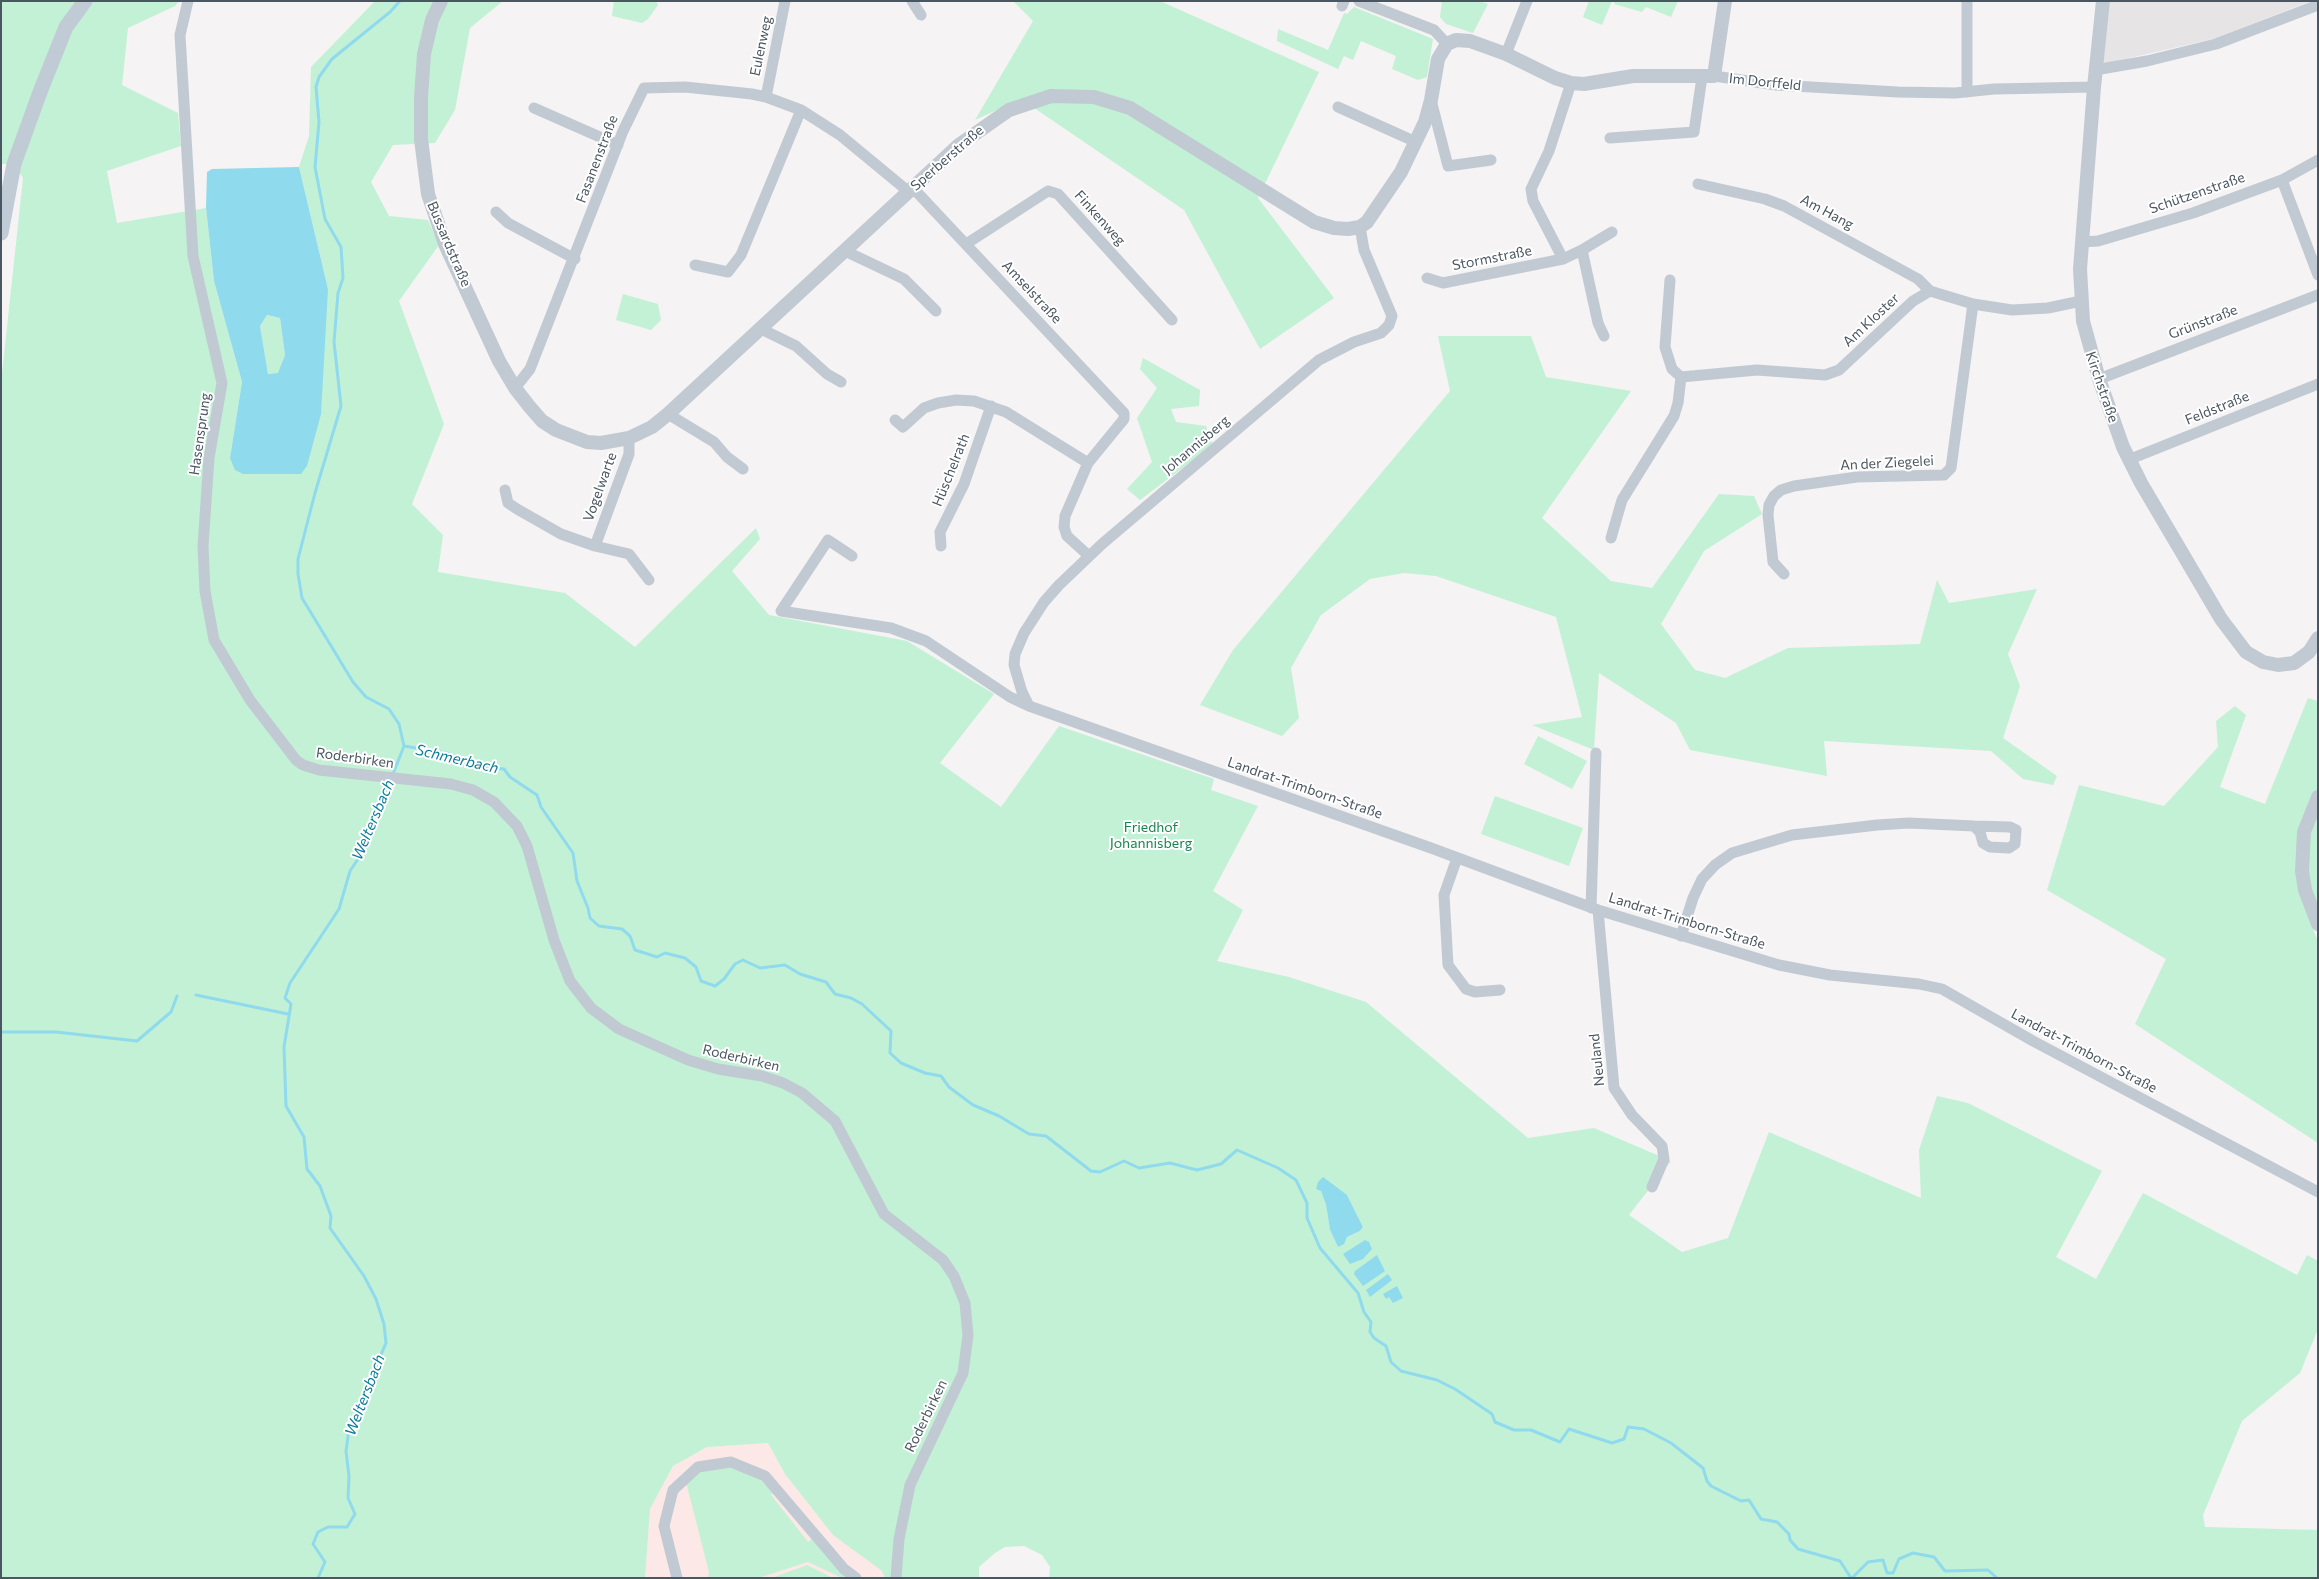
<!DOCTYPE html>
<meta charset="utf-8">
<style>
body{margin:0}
#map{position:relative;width:2319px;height:1579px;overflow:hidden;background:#f5f3f3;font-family:Commissioner,sans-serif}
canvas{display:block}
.frame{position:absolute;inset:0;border:2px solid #4a5661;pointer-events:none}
</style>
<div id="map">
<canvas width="2319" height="1579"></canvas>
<div class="frame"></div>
</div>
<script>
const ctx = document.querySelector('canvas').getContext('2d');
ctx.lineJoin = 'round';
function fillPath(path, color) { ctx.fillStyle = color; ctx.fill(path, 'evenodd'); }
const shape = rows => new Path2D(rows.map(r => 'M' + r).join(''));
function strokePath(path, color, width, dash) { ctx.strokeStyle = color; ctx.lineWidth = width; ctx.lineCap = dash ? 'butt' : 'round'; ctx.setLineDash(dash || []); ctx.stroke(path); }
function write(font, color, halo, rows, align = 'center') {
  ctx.font = font + ' Commissioner,sans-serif'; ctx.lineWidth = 4; ctx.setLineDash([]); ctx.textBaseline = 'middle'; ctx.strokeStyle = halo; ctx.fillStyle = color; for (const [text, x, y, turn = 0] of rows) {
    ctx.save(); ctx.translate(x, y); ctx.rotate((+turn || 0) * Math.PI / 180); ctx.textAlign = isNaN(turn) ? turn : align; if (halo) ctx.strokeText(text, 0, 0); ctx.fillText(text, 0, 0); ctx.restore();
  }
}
fillPath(shape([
 [2110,1,2311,1,2217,38,2103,64]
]), '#e6e4e5');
fillPath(shape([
 [768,1443,785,1474,833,1535,882,1571,885,1578,645,1578,650,1509,673,1466,707,1447]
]), '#fce8e6');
fillPath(shape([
 [1,1,179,1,175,6,128,28,122,85,178,113,181,146,107,171,117,223,206,208,214,281,242,382,230,458,328,289,299,167,309,136,311,67,375,1,503,1,470,28,455,110,435,143,393,145,371,182,389,216,428,220,439,245,399,301,444,424,412,504,443,535,438,572,565,593,635,647,756,528,760,539,732,571,769,615,907,641,994,694,940,763,1001,807,1059,726,1214,779,1211,790,1258,806,1213,891,1243,910,1217,961,1289,977,1366,1002,1528,1138,1594,1128,1671,1161,1629,1215,1682,1252,1728,1238,1769,1132,1921,1198,1919,1150,1937,1096,1968,1103,2102,1171,2056,1257,2096,1279,2143,1193,2297,1275,2307,1255,2318,1261,2318,1329,2300,1373,2242,1421,2203,1515,2205,1527,2318,1530,2318,1578,1049,1578,1050,1567,1042,1555,1024,1546,1005,1547,995,1553,979,1567,979,1578,885,1578,882,1571,833,1535,785,1474,768,1443,707,1447,673,1466,650,1509,645,1578,1,1578,1,383,23,178,14,164,1,164],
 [1321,1191,1347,1195,1363,1227,1360,1231,1347,1237,1344,1243,1338,1247,1330,1230,1326,1205],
 [614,1,656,1,658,5,648,19,642,23,612,16],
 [1013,1,1160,1,1319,72,1258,198,1334,298,1260,349,1184,210,1021,99,975,120,1033,21],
 [1442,1,1479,1,1488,4,1473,33,1446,24,1440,17],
 [1589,1,1612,1,1602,25,1583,17],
 [1615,1,1678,1,1671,17,1646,7,1642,12,1614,4],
 [1354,7,1433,39,1427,77,1418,80,1392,69,1396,56,1361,41,1353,60,1344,56,1338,69,1277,41,1278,29,1328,50,1344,13,1347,14],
 [623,294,658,304,661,320,651,330,616,320],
 [267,315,280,318,285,355,279,373,268,374,260,326],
 [1438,336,1531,336,1546,377,1631,391,1542,518,1611,581,1652,588,1719,494,1754,496,1762,514,1704,551,1661,624,1695,670,1725,678,1788,648,1920,644,1937,580,1949,603,2037,589,2008,654,2020,686,2003,738,2057,776,2053,785,2023,779,1991,751,1824,741,1827,776,1690,750,1676,723,1599,673,1594,750,1532,725,1582,717,1556,617,1436,576,1404,573,1370,579,1321,615,1291,668,1299,718,1282,736,1200,705,1233,650,1450,391],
 [1143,358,1200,390,1199,406,1171,409,1176,422,1206,426,1213,445,1140,500,1127,489,1152,462,1137,418,1157,388,1140,369],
 [2308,698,2318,701,2318,922,2313,929,2318,941,2318,1143,2135,1024,2166,959,2047,890,2079,785,2164,806,2218,747,2216,721,2235,706,2246,715,2220,787,2265,804],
 [1538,736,1587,761,1572,789,1524,764],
 [1495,796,1583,828,1569,866,1481,834],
 [713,1467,738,1468,761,1480,773,1493,771,1495,808,1542,813,1538,846,1578,842,1578,808,1562,758,1578,708,1578,709,1572,686,1482,700,1471],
 [807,1565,833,1578,772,1578]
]), '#c3f1d5');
fillPath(shape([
 [299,167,328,289,321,414,307,466,301,474,243,474,235,470,230,458,242,382,214,281,206,208,207,172,212,169],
 [267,315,280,318,285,355,278,373,268,374,260,326],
 [1323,1177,1347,1195,1363,1227,1360,1231,1347,1237,1344,1244,1338,1247,1330,1230,1326,1205,1321,1191,1316,1189,1318,1182],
 [1365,1240,1369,1242,1372,1249,1363,1259,1350,1264,1343,1254],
 [1377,1255,1385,1271,1363,1286,1354,1274,1355,1271],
 [1388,1274,1392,1280,1370,1297,1366,1290],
 [1397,1286,1403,1298,1393,1303,1389,1297,1386,1299,1383,1294]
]), '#90daee');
strokePath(shape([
 [404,746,446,753,484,767,504,769,510,777,537,795,541,807,573,853,577,881,588,908,590,918,599,926,622,929,630,936,635,950,657,957,665,953,685,958,696,967,701,981,715,986,724,979,735,964,743,960,760,968,785,965,800,974,826,982,835,994,851,998,862,1004,891,1031,890,1053,901,1063,925,1073,941,1076,949,1087,973,1105,999,1116,1029,1134,1046,1136,1091,1171,1100,1172,1124,1161,1139,1168,1170,1163,1197,1170,1221,1164,1237,1150,1278,1168,1296,1180,1307,1203,1307,1218,1320,1248,1358,1293,1364,1312,1371,1322,1370,1332,1374,1338,1386,1346,1391,1362,1401,1371,1437,1380,1455,1389,1492,1414,1495,1422,1514,1430,1531,1430,1560,1442,1569,1429,1612,1443,1624,1439,1628,1427,1644,1429,1671,1443,1703,1468,1707,1481,1711,1486,1741,1501,1749,1500,1761,1519,1777,1522,1789,1534,1790,1540,1798,1549,1840,1561,1851,1578],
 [393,774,404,746,399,724,389,709,366,697,353,682,302,598,298,574,298,559,315,493,341,406,334,342,338,293,343,278,341,247,325,219,315,167,319,122,316,87,319,77,332,59,390,12,400,1],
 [196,995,288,1014],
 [1,1032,56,1032,137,1041,171,1012,177,996],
 [318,1578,325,1562,313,1544,318,1532,328,1527,347,1527,355,1514,348,1498,349,1476,346,1451,349,1429,386,1343,384,1324,376,1299,364,1276,330,1228,331,1216,320,1186,307,1169,304,1137,286,1106,284,1047,291,1004,285,998,290,983,339,909,350,871,362,853,373,826,375,807,391,780],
 [1852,1578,1868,1562,1883,1560,1887,1573,1893,1573,1899,1559,1913,1553,1934,1557,1945,1571,1988,1570,1997,1578]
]), '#90daee', 3);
strokePath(shape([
 [188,1,180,35,193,256,222,383,209,458,203,546,205,591,214,640,250,700,296,760,303,765,319,770,451,784,473,790,494,802,517,826,527,846,554,940,570,981,591,1008,619,1029,688,1060,718,1069,762,1076,783,1083,802,1093,835,1121,884,1214,943,1260,954,1276,965,1303,968,1335,963,1373,910,1485,899,1539,896,1578],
 [912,1,921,15],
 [1359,1,1434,30,1447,44],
 [1342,6,1344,1],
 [1506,54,1527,1],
 [2095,70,2147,61,2216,44,2318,5],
 [1714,76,1776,85,1898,92,1955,93,1994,89,2094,87],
 [1571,83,1549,151,1531,189,1533,201,1563,259,1582,250,1598,323,1604,336],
 [1967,92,1967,1],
 [766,97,785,1],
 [1431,100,1448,166,1491,160],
 [1338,107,1416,142],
 [534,108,618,145],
 [1610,138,1694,132,1702,77],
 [2282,180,2318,275],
 [1698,184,1765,199,1784,206,1918,279,1930,291],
 [913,188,1124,413,1124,419,1088,463,1065,516,1064,527,1067,536,1089,556],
 [496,212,508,223,575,259],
 [2082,242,2098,241,2193,213,2282,180,2318,160],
 [966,244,1048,191,1058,194,1172,320],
 [1582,250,1612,232],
 [845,251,904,279,936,311],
 [695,265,728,272,741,255,801,110],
 [1427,278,1443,283,1563,259],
 [1670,280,1665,347,1672,369,1681,377,1757,370,1825,375,1839,370,1913,301,1930,291,1973,304,2012,310,2048,308,2081,301],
 [759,328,796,346,827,374,841,382],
 [2099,379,2318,295],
 [515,388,530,369,623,131,644,88,685,87,752,94,766,97,801,110,840,135,909,192],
 [668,414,714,442,727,457,743,469],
 [895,420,903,427,924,408,938,403,956,400,974,401,1006,412,1088,463],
 [2128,460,2318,384],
 [505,490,508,503,517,509,561,534,595,546,629,454,629,438],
 [1611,538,1622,500,1674,416,1678,403,1681,377],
 [595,546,629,554,649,580],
 [941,546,940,532,964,484,991,406],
 [852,556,828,540,781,611,891,628,926,641,1010,697,1029,706,1431,848,1598,910,1779,965,1830,975,1919,984,1942,989,2033,1041,2318,1192],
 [1784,574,1773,562,1768,515,1769,505,1774,496,1781,490,1794,486,1857,477,1944,475,1951,468,1973,304],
 [1029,706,1022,692,1014,665,1015,654,1024,633,1044,602,1059,585,1102,544,1319,360,1354,342,1381,333,1389,325,1392,316,1364,250,1360,227],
 [1457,858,1444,895,1448,965,1466,989,1475,992,1500,990],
 [1591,908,1596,753],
 [1598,910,1614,1088,1632,1115,1662,1146,1664,1159,1652,1187],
 [1681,936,1693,898,1702,879,1715,865,1732,853,1792,835,1877,825,1909,823,1974,826,1980,832,1983,843,1990,847,2009,848,2015,844,2016,830,2010,827,1974,826],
 [677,1578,664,1526,673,1490,698,1467,731,1462,765,1476,828,1550,844,1569,856,1578]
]), '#c1cad2', 11);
strokePath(shape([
 [441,1,432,20,424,54,421,97,421,139,428,194,445,244,499,361,515,388,529,406,542,421,556,430,587,442,601,443,629,438,652,427,668,414,959,145,1009,110,1051,96,1094,97,1130,108,1314,222,1334,228,1348,229,1360,227,1367,222,1401,172,1425,122,1431,100,1438,59,1447,44,1456,40,1470,41,1506,54,1555,78,1571,83,1584,84,1633,76,1714,76,1725,1],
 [2103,1,2094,87,2080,269,2083,321,2099,379,2123,447,2141,483,2221,619,2246,652,2263,662,2278,665,2294,663,2309,652,2318,638],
 [2318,797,2304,832,2302,871,2305,890,2318,924]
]), '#c1cad2', 14);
strokePath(shape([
 [1,233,14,164,40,92,66,27,85,1]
]), '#c1cbd6', 15);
write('14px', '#4a5661', '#fff', [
 ["Eulenweg",761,46,-78],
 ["Im Dorffeld",1765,82,6],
 ["Sperberstraße",947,158,-41],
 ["Fasanenstraße",597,159,-69],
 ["Schützenstraße",2197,193,-19],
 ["Am Hang",1827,212,28],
 ["Finkenweg",1100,218,48],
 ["Bussardstraße",449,244,67],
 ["Stormstraße",1492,258,-11],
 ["Amselstraße",1032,292,47],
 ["Am Kloster",1871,320,-43],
 ["Grünstraße",2203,322,-21],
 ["Kirchstraße",2102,387,71],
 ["Feldstraße",2217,408,-22],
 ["Hasensprung",200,434,-82],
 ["Johannisberg",1196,445,-40],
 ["An der Ziegelei",1887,463,-3],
 ["Hüschelrath",951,470,-68],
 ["Vogelwarte",600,487,-70],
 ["Roderbirken",355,758,8],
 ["Landrat-Trimborn-Straße",1305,788,19],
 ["Landrat-Trimborn-Straße",1687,921,17],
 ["Landrat-Trimborn-Straße",2084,1051,28],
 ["Roderbirken",741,1058,13],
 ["Neuland",1597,1060,-96],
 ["Roderbirken",926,1416,-64]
]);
write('14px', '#17864f', '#fff', [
 ["Friedhof",1151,827],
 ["Johannisberg",1151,843]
]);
write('italic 15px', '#0c7c9b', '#fff', [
 ["Schmerbach",457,759,13],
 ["Weltersbach",373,820,-67],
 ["Weltersbach",365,1395,-69]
]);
</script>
